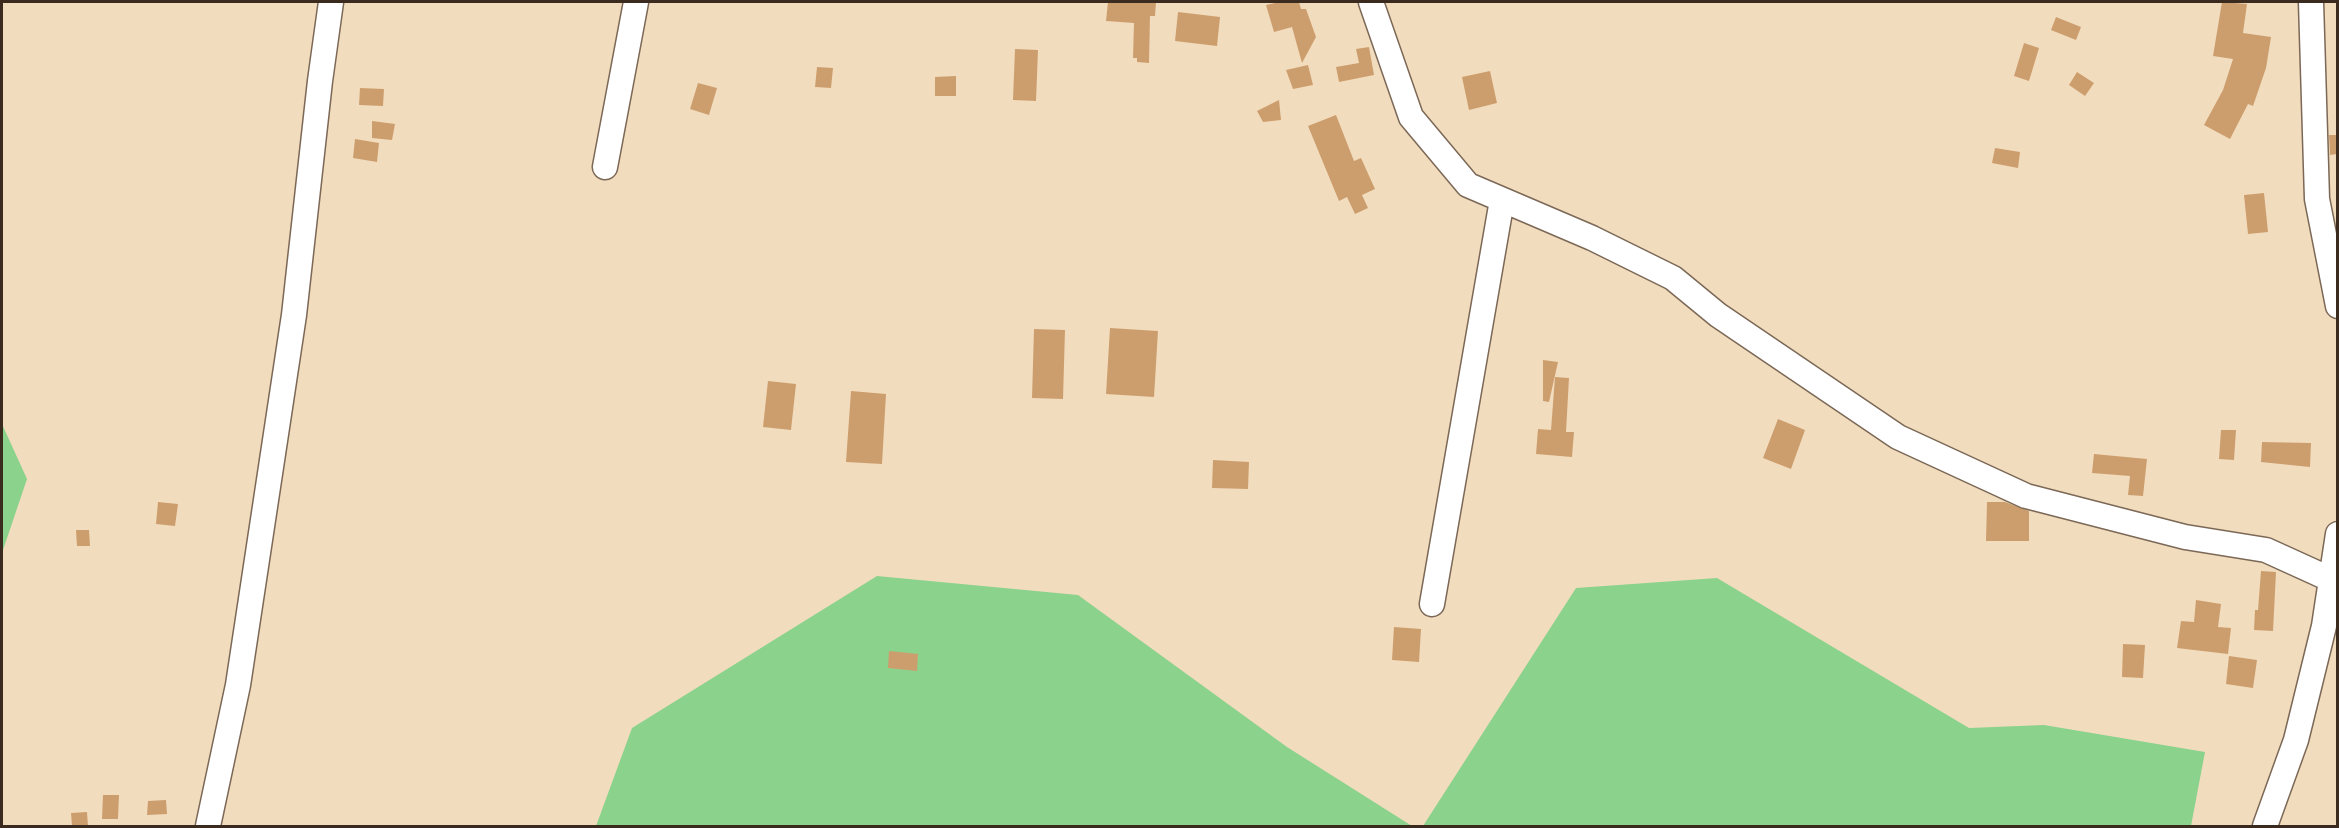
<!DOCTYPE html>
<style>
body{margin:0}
#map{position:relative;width:2339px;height:828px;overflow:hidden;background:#f2dcbe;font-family:"IM FELL Great Primer",serif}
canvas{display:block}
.frame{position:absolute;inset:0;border:3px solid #3b2a1e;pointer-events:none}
</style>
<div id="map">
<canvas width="2339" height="828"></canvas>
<div class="frame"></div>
</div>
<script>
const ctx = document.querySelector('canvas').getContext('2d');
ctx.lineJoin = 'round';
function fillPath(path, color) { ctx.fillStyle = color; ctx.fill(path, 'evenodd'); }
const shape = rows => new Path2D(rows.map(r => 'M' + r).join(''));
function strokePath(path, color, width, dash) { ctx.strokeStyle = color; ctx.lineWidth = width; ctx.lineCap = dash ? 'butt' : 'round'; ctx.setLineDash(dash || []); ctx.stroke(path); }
fillPath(shape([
 [2,424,27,479,2,553],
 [877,576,1078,595,1287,747,1412,826,596,826,632,728],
 [1717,578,1969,728,2044,725,2205,752,2191,826,1423,826,1576,588]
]), '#8bd28c');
fillPath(shape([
 [1108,2,1156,2,1155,16,1150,16,1149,63,1137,62,1137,58,1133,58,1134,23,1106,21],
 [1280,2,1299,2,1301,9,1306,9,1316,37,1302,63,1292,27,1274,32,1266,5],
 [2222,2,2247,4,2243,33,2271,37,2266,68,2253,106,2248,104,2230,139,2204,125,2223,90,2233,59,2213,56],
 [1178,12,1220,17,1217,46,1175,41],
 [2056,17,2081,27,2076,40,2051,30],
 [2024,43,2039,48,2029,81,2014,76],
 [1369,47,1374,75,1339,82,1336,67,1359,63,1356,49],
 [1015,49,1038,50,1036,101,1013,100],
 [1308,65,1313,85,1293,89,1286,70],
 [817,67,833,68,831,88,815,87],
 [1490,71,1497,103,1469,110,1462,77],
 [2077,72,2094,83,2085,96,2069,85],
 [956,76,956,96,935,96,935,77],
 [698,83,717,88,709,115,690,109],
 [360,88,384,89,383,106,359,105],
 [1279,100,1281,120,1263,122,1257,111],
 [1336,115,1354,161,1361,158,1375,189,1362,195,1368,208,1355,214,1347,197,1339,201,1308,126],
 [372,121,395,124,392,140,372,138],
 [2329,135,2337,135,2337,154,2330,155],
 [355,139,379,143,377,162,353,158],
 [1995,148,2020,152,2018,168,1992,163],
 [2264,193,2268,232,2248,234,2244,195],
 [1110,328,1158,331,1154,397,1106,394],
 [1034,329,1065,330,1063,399,1032,398],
 [1543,360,1558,362,1549,402,1543,401],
 [1555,377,1569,378,1566,432,1574,432,1572,457,1536,454,1538,429,1551,430],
 [768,381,796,384,791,430,763,427],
 [851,391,886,394,882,464,846,462],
 [1778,419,1805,430,1791,469,1763,458],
 [2221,430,2236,430,2234,460,2219,459],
 [2262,442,2311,443,2310,467,2261,462],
 [2094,454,2147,459,2143,496,2128,495,2130,476,2092,473],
 [1213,460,1249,462,1248,489,1212,488],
 [158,502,178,504,175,526,156,524],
 [1987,502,2005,502,2029,511,2029,541,1986,541],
 [76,530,89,530,90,546,77,546],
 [2261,571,2276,572,2273,631,2254,630,2255,610,2258,610],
 [2196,600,2221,604,2218,627,2231,628,2228,654,2177,648,2181,621,2194,622],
 [1394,627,1421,629,1419,662,1392,660],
 [2123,644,2145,645,2143,678,2122,677],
 [889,651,918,654,917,671,888,668],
 [2229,656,2257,660,2253,688,2226,684],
 [103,795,119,795,118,819,102,819],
 [166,800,167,814,147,815,148,801],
 [87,812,88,826,72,826,71,813]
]), '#cd9e6d');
const minor = shape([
 [1371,2,1411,117,1468,185,1592,238,1673,278,1718,315,1898,437,2026,496,2185,537,2266,550,2332,580],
 [2311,2,2317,199,2338,306],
 [605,167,636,2],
 [1432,604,1502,200],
 [208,826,238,685,294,315,320,81,331,2],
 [2265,826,2296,740,2324,626,2338,534]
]);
strokePath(minor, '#7b6856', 27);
strokePath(minor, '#fff', 24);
</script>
